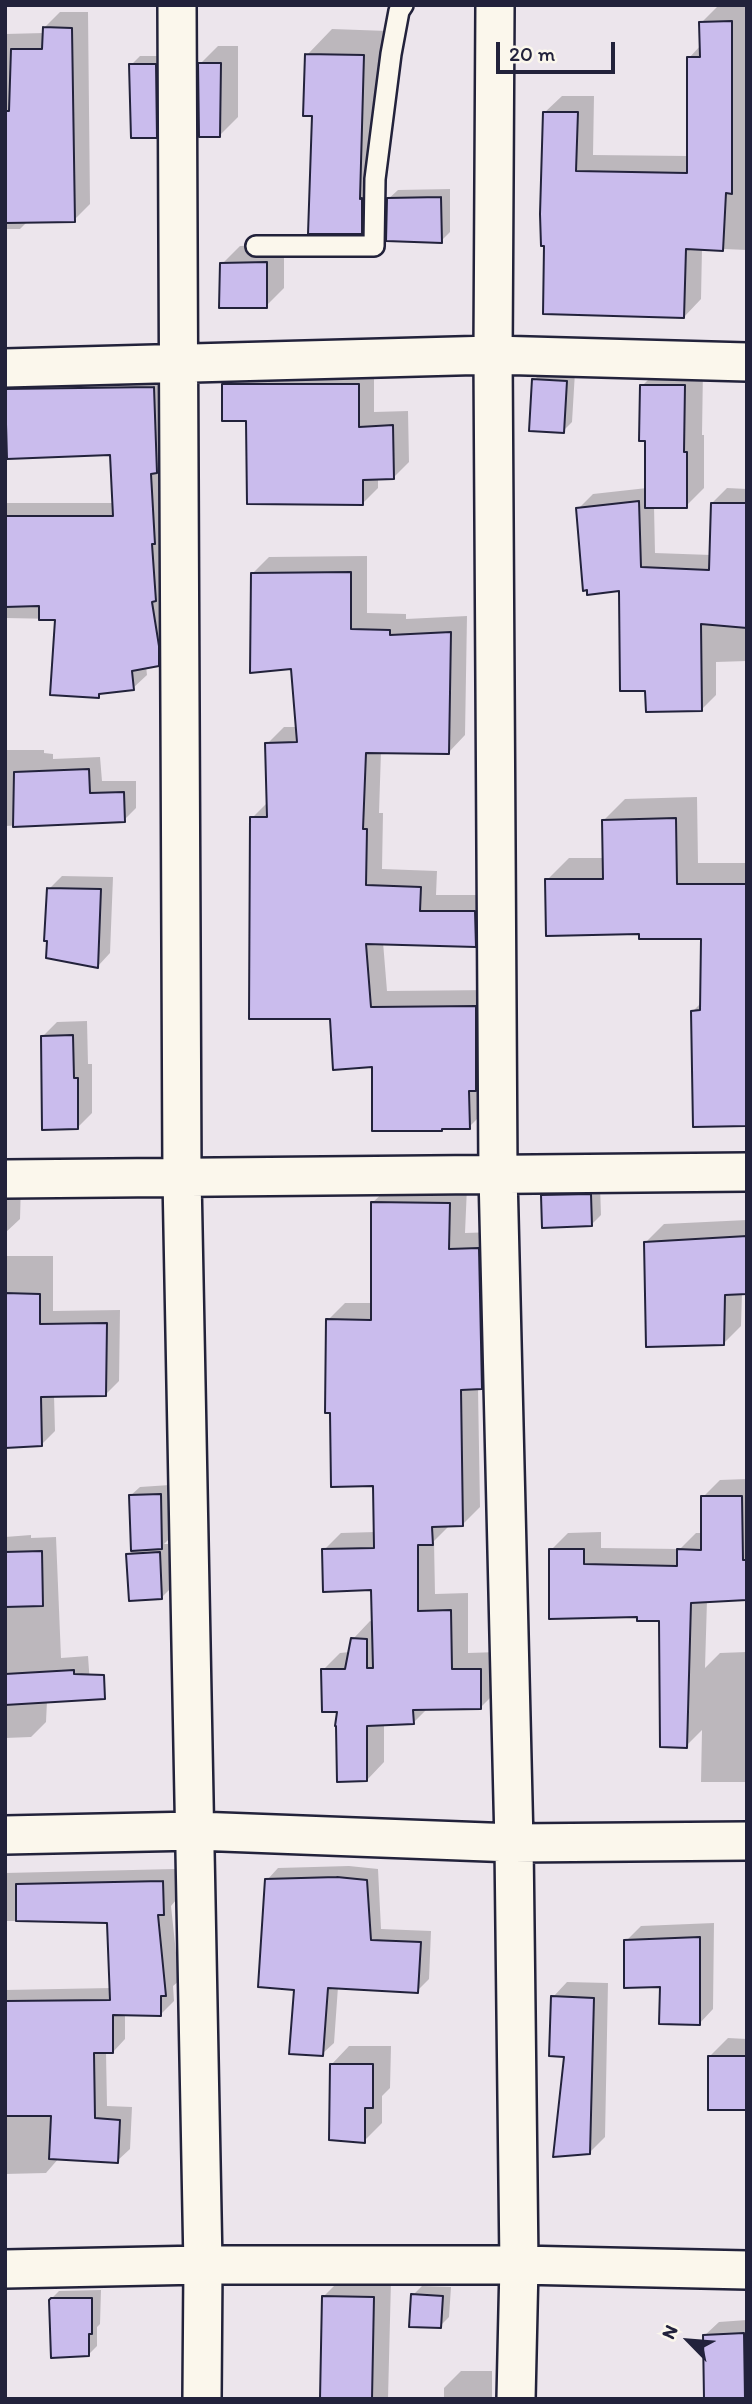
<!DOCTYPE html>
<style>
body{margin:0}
#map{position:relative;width:752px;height:2404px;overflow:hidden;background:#ece5ec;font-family:Itim,sans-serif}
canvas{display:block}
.frame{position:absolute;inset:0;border:7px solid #22223b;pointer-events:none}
.north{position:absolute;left:654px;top:2306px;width:70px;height:70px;-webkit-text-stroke:5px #fbf7ec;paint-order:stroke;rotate:295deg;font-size:19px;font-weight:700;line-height:28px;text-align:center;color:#22223b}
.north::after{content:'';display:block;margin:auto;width:24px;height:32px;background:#22223b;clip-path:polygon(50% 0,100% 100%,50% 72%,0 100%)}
.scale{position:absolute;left:496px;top:42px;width:119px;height:32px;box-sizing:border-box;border:4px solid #22223b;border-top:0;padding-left:9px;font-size:21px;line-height:24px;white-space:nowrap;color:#22223b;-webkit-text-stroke:5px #fbf7ec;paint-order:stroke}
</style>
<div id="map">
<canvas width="752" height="2404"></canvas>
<div class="frame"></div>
<div class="north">N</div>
<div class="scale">20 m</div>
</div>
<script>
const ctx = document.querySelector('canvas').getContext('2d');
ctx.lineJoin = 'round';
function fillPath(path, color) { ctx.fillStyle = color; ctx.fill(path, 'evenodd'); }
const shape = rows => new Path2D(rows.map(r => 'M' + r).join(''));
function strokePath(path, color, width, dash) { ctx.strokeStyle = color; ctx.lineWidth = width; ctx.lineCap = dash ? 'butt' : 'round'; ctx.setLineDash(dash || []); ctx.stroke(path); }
fillPath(shape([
 [747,5,747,250,702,248,701,299,684,317,545,313,544,113,562,96,594,96,593,155,689,156,689,58,701,45,701,23,718,6],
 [60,12,88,12,90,204,74,220,28,221,20,229,5,229,5,34,44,33,44,28],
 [332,29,388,31,384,174,387,174,386,201,398,190,450,189,450,232,441,241,389,205,361,232,313,115,307,55],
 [218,46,238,46,238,117,220,135,200,64],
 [140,56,165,56,165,127,156,136,131,65],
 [284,244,284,288,266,306,222,264,240,246],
 [660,368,703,368,702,435,704,435,704,488,686,506,654,506,655,553,711,555,712,503,727,488,747,489,747,661,716,662,716,695,701,710,647,689,620,590,578,509,593,494,647,488,647,440,642,386],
 [239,369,374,369,374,412,408,411,409,462,393,478,378,478,378,488,362,504,248,419,224,384],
 [543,371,575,372,572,422,563,431,534,380],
 [167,374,172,650,158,664,146,666,147,675,133,688,103,692,98,697,57,619,5,618,5,503,114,503,112,453,5,457,6,390,20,376],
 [367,556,367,613,406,614,406,619,467,616,465,735,449,752,381,751,379,813,383,813,382,869,437,871,436,895,491,895,492,928,475,945,383,942,387,991,492,990,486,1110,469,1127,444,1127,441,1130,374,1065,332,1017,252,818,269,801,267,744,284,727,297,727,292,667,252,574,269,557],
 [5,750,44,750,44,753,53,754,53,759,100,757,102,781,136,781,136,808,124,820,5,826],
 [697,797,698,863,747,863,747,1125,693,1011,702,1002,703,938,640,933,547,880,569,858,604,858,604,820,625,799],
 [62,876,113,877,110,953,98,966,49,889],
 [87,1021,88,1064,92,1064,92,1113,77,1128,43,1036,57,1022],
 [5,1179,21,1182,20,1219,5,1233],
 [390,1186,467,1187,465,1233,495,1232,499,1370,481,1388,478,1388,480,1507,463,1524,450,1525,434,1541,435,1594,468,1593,468,1653,498,1652,498,1690,481,1707,428,1708,413,1723,384,1723,384,1762,367,1780,323,1670,340,1653,350,1652,353,1639,370,1621,373,1622,373,1589,324,1550,341,1533,375,1532,374,1485,328,1320,345,1303,373,1303,372,1203],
 [600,1186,601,1215,592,1224,543,1196,552,1187],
 [747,1220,747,1292,742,1293,741,1326,723,1344,646,1242,664,1224],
 [5,1256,53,1256,53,1311,120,1310,119,1381,105,1395,54,1395,55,1431,42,1444,5,1446],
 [747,1479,747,1599,707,1600,705,1668,720,1653,747,1652,747,1782,701,1782,702,1730,686,1746,661,1619,639,1616,551,1550,568,1533,601,1532,601,1548,680,1549,696,1533,703,1533,703,1497,720,1480],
 [170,1485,170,1538,164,1544,168,1544,171,1588,162,1597,128,1555,133,1551,130,1496,140,1487],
 [31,1535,31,1538,56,1537,61,1658,88,1656,90,1684,47,1701,46,1722,31,1737,5,1738,5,1537],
 [349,1866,378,1869,381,1929,431,1931,429,1979,417,1991,338,1987,334,2043,322,2054,296,1988,267,1880,278,1868],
 [175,1869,176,1900,171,1906,179,1981,173,1986,174,2001,161,2014,125,2014,125,2039,113,2052,106,2052,107,2106,132,2107,130,2149,117,2161,59,2158,46,2173,5,2174,5,1990,112,1988,109,1921,5,1921,5,1873],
 [714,1923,713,2009,699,2024,662,1985,626,1941,641,1926],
 [567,1982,608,1983,605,2137,590,2152,553,1997],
 [728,2038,747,2039,747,2108,710,2056],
 [349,2046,391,2046,390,2088,382,2096,382,2123,364,2141,331,2065],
 [341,2279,391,2280,388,2399,321,2399,324,2296],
 [422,2286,451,2287,449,2317,440,2326,413,2295],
 [101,2290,100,2324,97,2327,97,2346,88,2355,50,2300,59,2291],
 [747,2320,747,2399,706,2399,704,2336,719,2322],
 [461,2371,492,2371,492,2399,503,2399,444,2399,444,2388]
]), '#0003');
const building = shape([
 [732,21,732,194,726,193,723,251,686,249,684,318,543,314,544,246,541,246,540,214,543,112,578,112,576,171,687,173,687,57,700,57,699,22,732,21],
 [43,27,72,28,75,222,5,223,5,111,9,111,11,49,42,49,43,27],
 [305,54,364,55,360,199,362,198,362,234,308,234,312,116,303,116,305,54],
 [198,63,221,63,220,137,199,137,198,63],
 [129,64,156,64,157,138,131,138,129,64],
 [441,197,442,243,386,241,387,198,441,197],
 [267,262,267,308,219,308,220,263,267,262],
 [532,379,567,381,564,433,529,431,532,379],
 [222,384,359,384,359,427,393,425,394,479,363,480,363,505,247,504,246,421,222,421,222,384],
 [640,385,685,385,684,452,687,452,687,508,645,508,645,441,639,441,640,385],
 [154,387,157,473,151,474,155,544,152,544,156,601,152,602,159,646,159,666,132,671,134,690,99,694,99,698,50,695,55,620,39,620,39,606,5,607,5,516,113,516,110,455,7,459,5,389,154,387],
 [639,501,641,567,709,570,711,503,747,503,747,628,701,624,702,711,646,712,645,691,620,691,619,591,587,595,587,590,583,591,576,508,639,501],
 [351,572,351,629,390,630,390,635,451,632,449,754,366,753,363,829,367,829,366,885,421,887,420,911,475,911,476,947,366,944,371,1007,476,1006,476,1091,469,1091,470,1129,442,1129,442,1131,372,1131,372,1067,333,1070,330,1019,249,1019,250,817,267,817,265,743,297,742,291,669,250,673,251,573,351,572],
 [89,769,90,793,124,792,125,822,13,827,14,772,89,769],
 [676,818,677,884,747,884,747,1126,693,1127,691,1011,700,1010,701,939,639,939,639,934,546,936,545,879,603,879,602,820,676,818],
 [47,888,101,889,98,968,46,958,47,941,44,941,47,888],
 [73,1035,74,1078,78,1078,78,1129,42,1130,41,1036,73,1035],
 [591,1194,592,1226,542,1228,541,1195,591,1194],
 [371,1202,450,1203,449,1249,479,1248,482,1389,461,1390,463,1526,432,1527,433,1545,418,1545,418,1611,451,1610,452,1669,481,1669,481,1709,413,1710,414,1724,367,1726,367,1781,337,1782,336,1726,335,1726,337,1712,322,1712,321,1669,345,1669,351,1638,367,1639,367,1668,373,1668,371,1590,323,1592,322,1549,374,1548,373,1486,331,1487,330,1413,325,1413,326,1319,371,1320,371,1202],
 [747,1236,747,1294,725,1295,724,1345,646,1347,644,1242,747,1236],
 [5,1293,40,1294,40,1324,107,1323,106,1396,41,1397,42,1446,5,1448,5,1293],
 [161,1494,162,1549,131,1551,129,1495,161,1494],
 [701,1496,742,1496,743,1560,747,1560,747,1600,691,1603,687,1748,660,1747,659,1621,637,1621,637,1617,549,1619,549,1549,584,1549,584,1564,677,1566,677,1549,701,1550,701,1496],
 [42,1551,43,1606,5,1607,5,1552,42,1551],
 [160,1552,162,1599,129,1601,126,1554,160,1552],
 [74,1670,74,1674,104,1675,105,1699,5,1705,5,1674,74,1670],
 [337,1877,367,1880,371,1940,421,1942,418,1993,328,1988,323,2056,289,2054,294,1990,258,1987,265,1879,337,1877],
 [163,1881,164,1915,158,1915,166,1996,161,1996,161,2016,113,2015,113,2053,94,2053,95,2118,120,2120,118,2163,49,2159,51,2116,5,2116,5,2001,110,2000,107,1923,16,1921,16,1884,163,1881],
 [700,1937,700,2025,659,2024,660,1987,624,1988,624,1940,700,1937],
 [551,1996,594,1998,590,2154,553,2157,564,2057,549,2056,551,1996],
 [708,2056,747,2056,747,2110,708,2110,708,2056],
 [330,2064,373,2064,373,2108,365,2108,365,2143,329,2140,330,2064],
 [411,2294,443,2296,441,2328,409,2327,411,2294],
 [322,2296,374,2297,372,2399,320,2399,322,2296],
 [51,2298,92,2298,92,2334,89,2334,89,2356,51,2358,49,2300,51,2298],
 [744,2333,745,2399,704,2399,703,2335,744,2333]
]);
fillPath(building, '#cabced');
strokePath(building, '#22223b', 2);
const lane = shape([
 [256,246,374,246,375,179,391,54,399,11,403,5]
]);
const street = shape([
 [177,5,182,1177,203,2265,202,2399],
 [495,5,493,355,498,1174,514,1843,519,2265,516,2399],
 [5,368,493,355,747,362],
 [5,1179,747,1172],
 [5,1835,196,1831,514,1843,747,1841],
 [5,2269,203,2265,519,2265,747,2270]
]);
strokePath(lane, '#22223b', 24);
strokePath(street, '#22223b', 42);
strokePath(lane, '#fbf7ec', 19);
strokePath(street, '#fbf7ec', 37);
</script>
